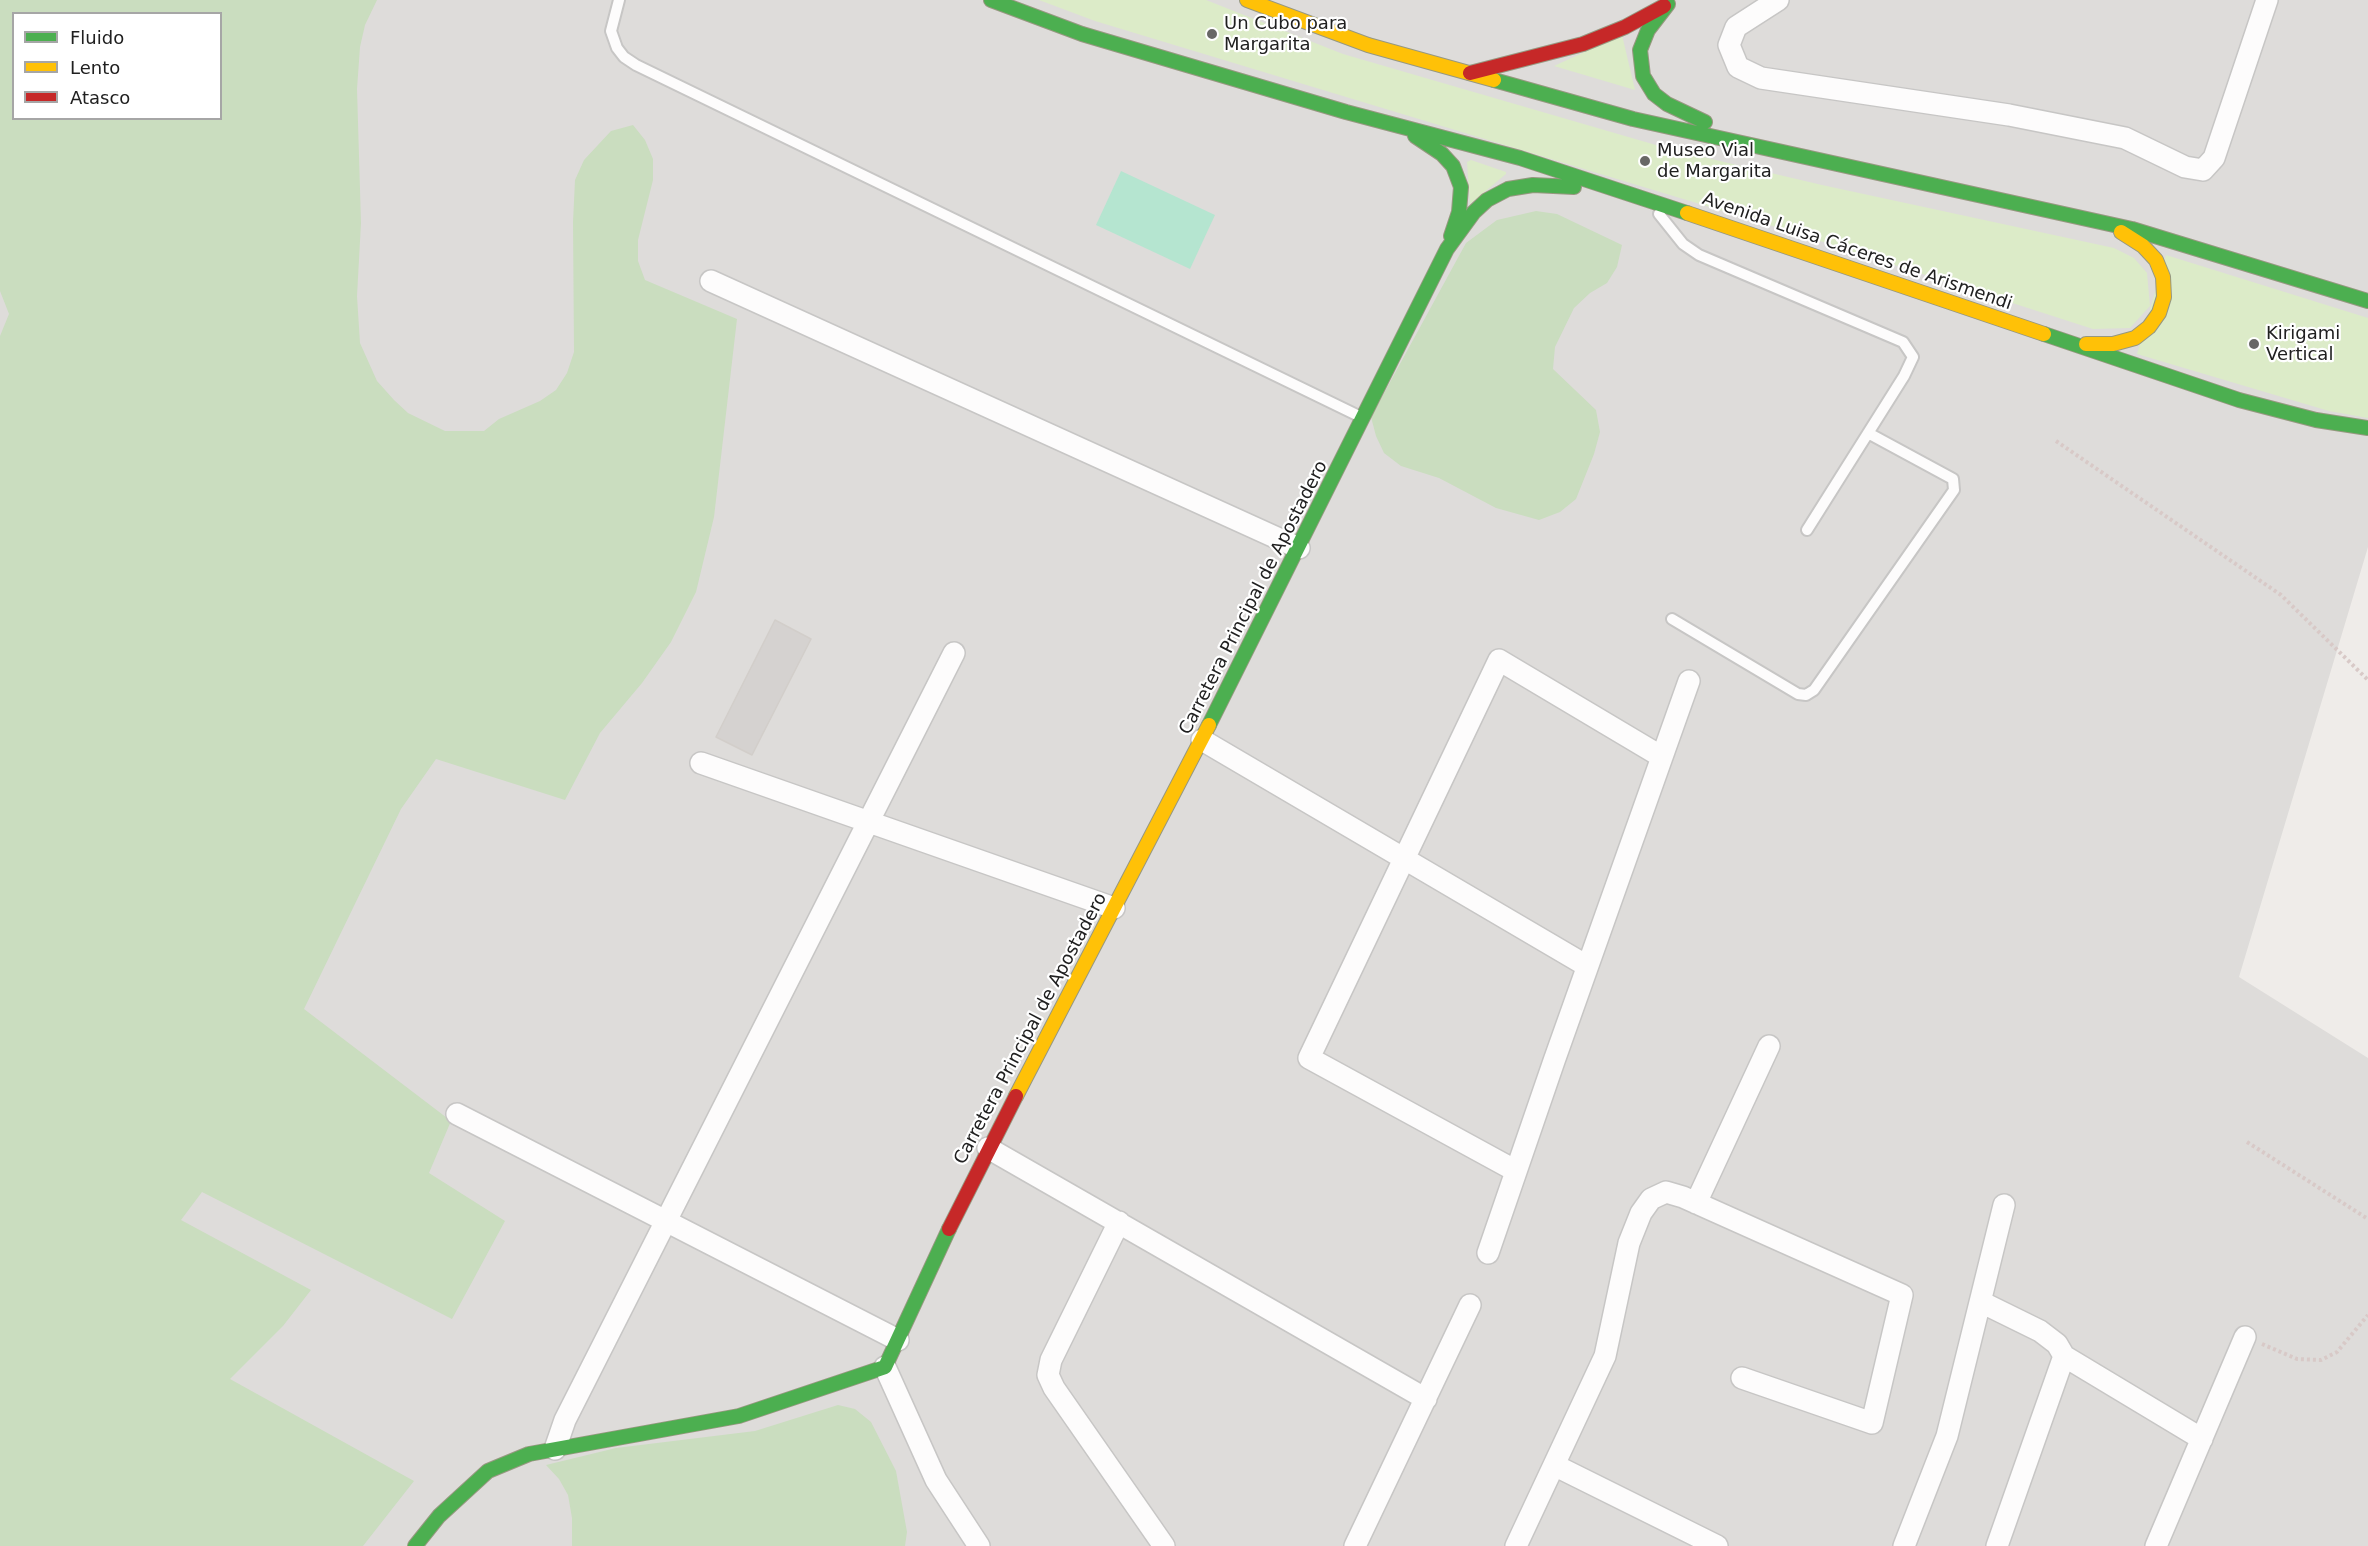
<!DOCTYPE html>
<meta charset="utf-8">
<style>
body{margin:0}
#map{position:relative;width:2368px;height:1546px;overflow:hidden;background:#efece9;font-family:"DejaVu Sans",sans-serif}
canvas{display:block}
.legend{position:absolute;left:12px;top:12px;width:210px;height:108px;box-sizing:border-box;background:#fff;border:2px solid #a6a6a6;margin:0;padding:8px 10px;list-style:none;font-size:18px;color:#202020}
.legend li{display:flex;align-items:center;gap:12px;height:30px}
.legend b{width:30px;border:2px solid #a6a6a6}
</style>
<div id="map">
<canvas width="2368" height="1546"></canvas>
<ul class="legend">
<li><b style="height:8px;background:#4caf50"></b>Fluido</li>
<li><b style="height:8px;background:#ffc107"></b>Lento</li>
<li><b style="height:8px;background:#c62828"></b>Atasco</li>
</ul>
</div>
<script>
const ctx = document.querySelector('canvas').getContext('2d');
ctx.lineJoin = 'round';
function fillPath(path, color) { ctx.fillStyle = color; ctx.fill(path, 'evenodd'); }
const shape = rows => new Path2D(rows.map(r => 'M' + r).join(''));
function strokePath(path, color, width, dash) { ctx.strokeStyle = color; ctx.lineWidth = width; ctx.lineCap = dash ? 'butt' : 'round'; ctx.setLineDash(dash || []); ctx.stroke(path); }
function write(font, color, halo, rows, align = 'center') {
  ctx.font = font + ' "DejaVu Sans",sans-serif'; ctx.lineWidth = 4.5; ctx.setLineDash([]); ctx.textBaseline = 'middle'; ctx.strokeStyle = halo; ctx.fillStyle = color; for (const [text, x, y, turn = 0] of rows) {
    ctx.save(); ctx.translate(x, y); ctx.rotate((+turn || 0) * Math.PI / 180); ctx.textAlign = isNaN(turn) ? turn : align; if (halo) ctx.strokeText(text, 0, 0); ctx.fillText(text, 0, 0); ctx.restore();
  }
}
fillPath(shape([
 [0,0,2368,0,2368,547,2239,977,2368,1058,2368,1546,0,1546],
 [14,14,220,14,220,118,14,118]
]), '#dedcda');
fillPath(shape([
 [1039,0,1206,0,1343,54,1673,150,1822,185,2114,248,2134,258,2147,273,2150,306,2130,328,2093,329,1789,231,1095,21],
 [1622,35,1635,90,1554,66],
 [1471,160,1506,172,1506,174,1470,204,1467,162],
 [2166,255,2368,318,2368,418,2329,411,2137,354]
]), '#dcebc8');
fillPath(shape([
 [0,0,377,0,365,25,360,47,357,89,361,223,357,296,360,343,377,381,394,400,408,413,445,431,484,431,499,419,540,401,556,390,567,373,574,352,573,222,575,180,584,160,611,131,633,125,645,140,653,159,653,180,638,240,638,261,645,280,737,319,714,517,696,592,671,642,642,683,600,733,565,800,436,759,401,809,304,1009,451,1121,429,1173,505,1221,452,1319,202,1192,181,1220,311,1290,283,1326,230,1379,414,1481,363,1546,0,1546,0,336,9,314,0,291],
 [14,14,220,14,220,118,14,118],
 [1536,211,1557,214,1622,245,1617,267,1607,283,1590,293,1574,308,1555,347,1553,369,1596,410,1600,432,1594,454,1576,499,1560,512,1539,520,1496,508,1439,478,1401,466,1384,453,1376,436,1371,417,1466,243,1497,220],
 [838,1405,855,1409,871,1422,896,1471,907,1532,905,1546,572,1546,572,1518,568,1495,559,1479,546,1465,616,1448,755,1431]
]), '#caddbf');
fillPath(shape([
 [1121,171,1215,215,1190,269,1096,225]
]), '#b5e5d0');
const building = shape([
 [775,620,811,639,752,755,716,737,775,620]
]);
fillPath(building, '#d5d2d0');
strokePath(building, '#d2ceca', 1.5);
const lane = shape([
 [619,0,611,31,617,48,624,57,636,65,1361,417],
 [1659,214,1683,244,1699,255,1903,342,1913,357,1904,376,1807,530],
 [1672,619,1798,694,1806,695,1814,690,1954,490,1953,479,1868,433]
]);
const street = shape([
 [1778,0,1736,27,1729,45,1738,67,1761,78,2009,115,2125,138,2185,167,2203,170,2214,158,2267,0],
 [711,281,1299,548],
 [1202,740,1587,966],
 [701,763,1114,908],
 [457,1114,898,1340],
 [988,1148,1426,1399],
 [1516,1171,1309,1058,1499,660,1662,757],
 [1696,1203,1769,1046],
 [1119,1222,1051,1360,1048,1375,1054,1388,1164,1546],
 [1488,1253,1554,1061,1689,681],
 [1981,1302,2040,1331,2057,1344,2064,1356,2202,1439],
 [885,1367,936,1480,979,1546],
 [555,1449,565,1420,954,653],
 [1554,1465,1717,1546],
 [1355,1546,1470,1305],
 [1516,1546,1605,1356,1629,1243,1641,1213,1651,1199,1666,1192,1683,1197,1902,1295,1872,1423,1742,1378],
 [1904,1546,1947,1436,2004,1205],
 [1997,1546,2064,1356],
 [2156,1546,2245,1337]
]);
const fast = shape([
 [991,0,1082,34,1346,112,1520,158,1687,213],
 [1668,4,1648,30,1640,50,1643,76,1654,94,1667,104,1705,122],
 [1494,80,1633,119,2132,229,2368,301],
 [1415,136,1442,154,1453,166,1461,187,1459,212,1451,236],
 [1447,249,1474,212,1487,200,1508,189,1533,185,1574,187],
 [2044,334,2239,400,2316,420,2368,428],
 [1209,725,1447,249],
 [415,1546,439,1516,488,1471,529,1454,739,1416,885,1367,949,1229]
]);
const slow = shape([
 [1247,0,1368,45,1494,80],
 [1687,213,2044,334],
 [2086,344,2113,344,2135,338,2149,327,2159,313,2164,297,2163,277,2156,260,2143,246,2121,232],
 [1016,1096,1209,725]
]);
const jam = shape([
 [1470,73,1583,44,1625,27,1664,6],
 [949,1229,1016,1096]
]);
strokePath(lane, '#c7c6c5', 14);
strokePath(street, '#c7c6c5', 24);
strokePath(fast, '#979880', 16);
strokePath(slow, '#979880', 16);
strokePath(jam, '#979880', 16);
strokePath(shape([
 [2056,441,2281,595,2368,680],
 [2247,1142,2368,1219],
 [2262,1344,2297,1359,2321,1360,2337,1352,2368,1315]
]), '#d8c9c7', 4, [3, 3]);
strokePath(lane, '#fdfcfc', 10);
strokePath(street, '#fdfcfc', 21);
strokePath(fast, '#4caf50', 14);
strokePath(slow, '#ffc107', 14);
strokePath(jam, '#c62828', 14);
for (const [x, y, r, color] of [
 [1212,34,6,"#686766"],
 [1645,161,6,"#686766"],
 [2254,344,6,"#686766"]
]) { const dot = new Path2D(); dot.arc(x, y, r, 0, 2 * Math.PI); ctx.fillStyle = color; ctx.fill(dot); strokePath(dot, '#fff', 2); }
write('18px', '#202020', '#fff', [
 ["Un Cubo para",1224,24],
 ["Margarita",1224,45],
 ["Museo Vial",1657,151],
 ["de Margarita",1657,172],
 ["Kirigami",2266,334],
 ["Vertical",2266,355]
], 'left');
write('18px', '#202020', '#fff', [
 ["Avenida Luisa Cáceres de Arismendi",1857,252,19],
 ["Carretera Principal de Apostadero",1254,598,-63],
 ["Carretera Principal de Apostadero",1031,1029,-62]
]);
</script>
